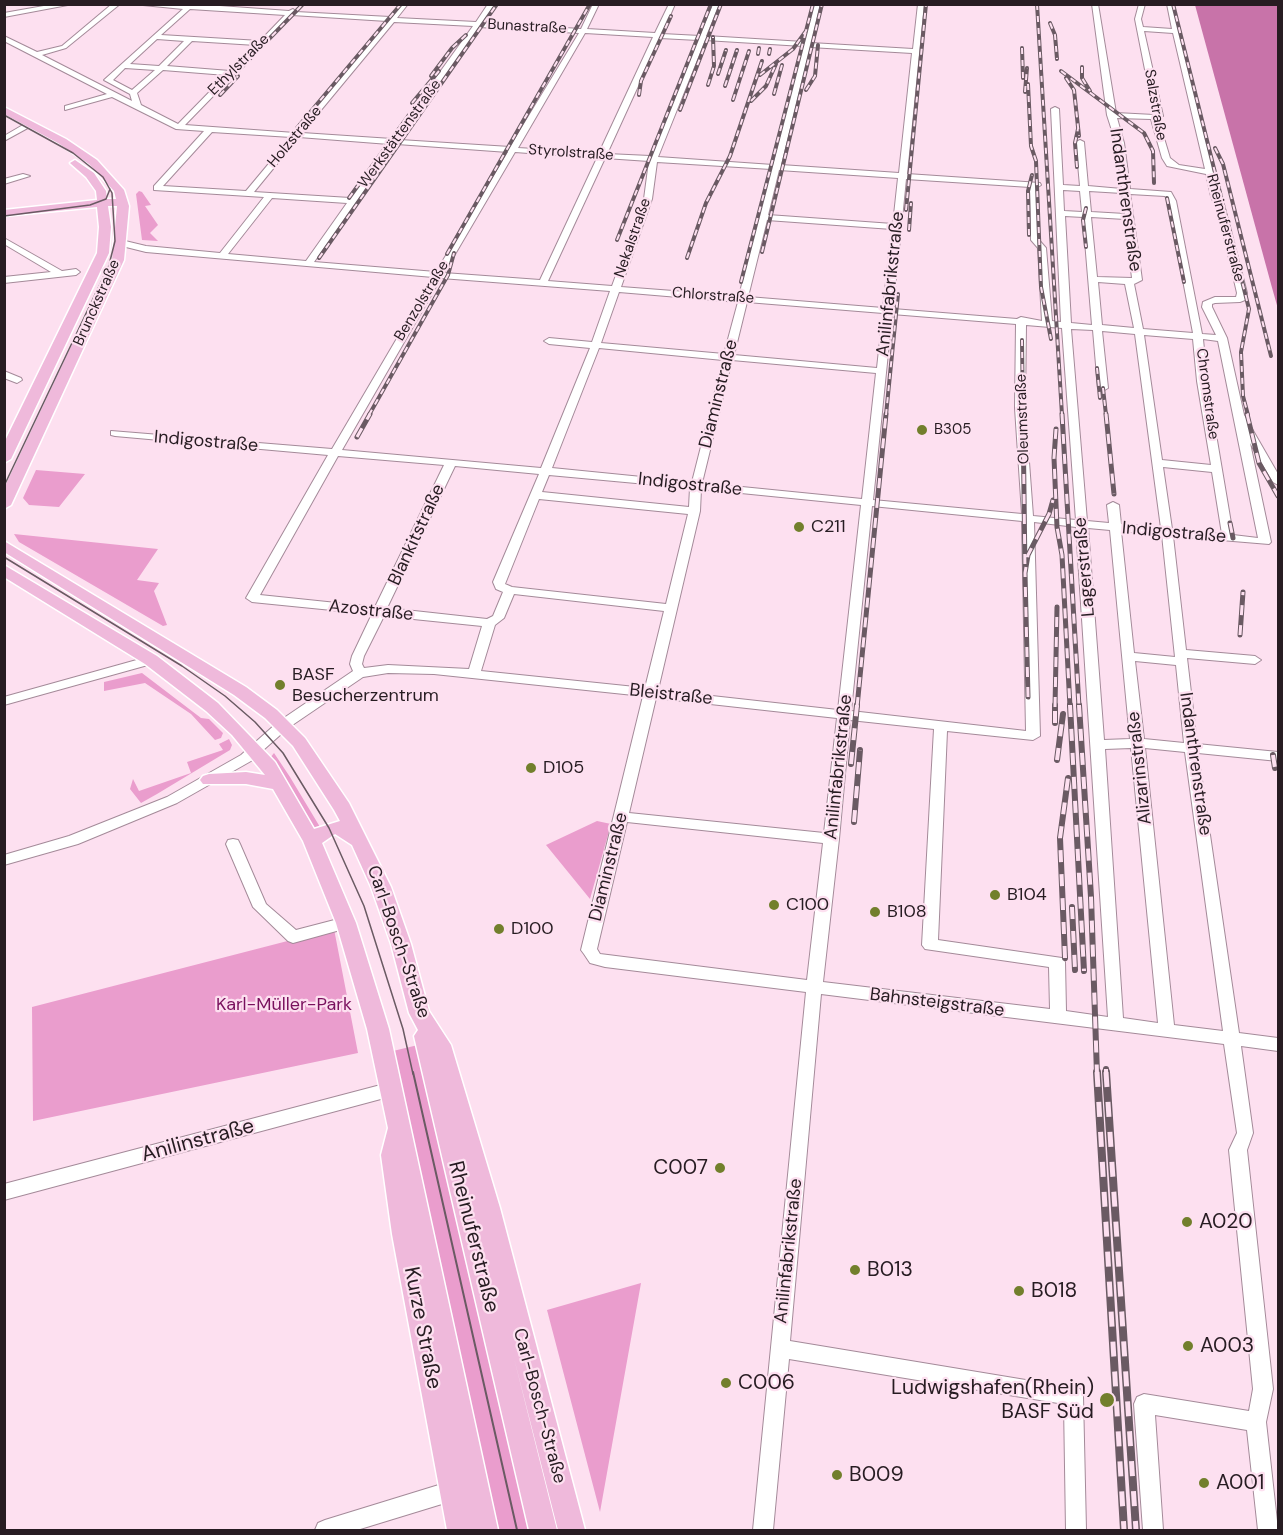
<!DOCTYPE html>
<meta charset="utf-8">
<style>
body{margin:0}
#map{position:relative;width:1283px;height:1535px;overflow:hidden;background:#fde0f0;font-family:"DM Sans",sans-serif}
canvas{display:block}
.frame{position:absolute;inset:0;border:6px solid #271c22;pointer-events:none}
</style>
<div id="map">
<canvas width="1283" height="1535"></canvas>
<div class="frame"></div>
</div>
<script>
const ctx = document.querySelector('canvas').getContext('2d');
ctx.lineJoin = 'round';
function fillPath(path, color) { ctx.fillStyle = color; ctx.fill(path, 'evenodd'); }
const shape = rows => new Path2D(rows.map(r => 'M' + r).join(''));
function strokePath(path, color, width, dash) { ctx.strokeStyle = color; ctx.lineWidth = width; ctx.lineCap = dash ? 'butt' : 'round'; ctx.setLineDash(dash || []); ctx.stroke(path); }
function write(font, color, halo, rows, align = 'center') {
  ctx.font = font + ' "DM Sans",sans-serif'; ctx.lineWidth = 4.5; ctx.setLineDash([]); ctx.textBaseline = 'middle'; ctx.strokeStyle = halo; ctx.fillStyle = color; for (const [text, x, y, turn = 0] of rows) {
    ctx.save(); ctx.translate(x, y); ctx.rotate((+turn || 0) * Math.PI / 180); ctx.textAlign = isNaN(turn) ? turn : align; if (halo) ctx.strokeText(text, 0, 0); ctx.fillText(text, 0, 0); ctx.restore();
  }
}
fillPath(shape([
 [139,191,142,192,151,205,145,206,158,225,150,233,158,241,142,240,136,194],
 [36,470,85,474,59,507,29,505,23,498],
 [14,534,158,549,137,580,159,583,154,591,167,625,163,626,19,542],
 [142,673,201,718,209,719,223,733,221,738,215,740,191,714,145,683,104,691,104,682],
 [229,739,232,745,230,750,157,794,141,803,130,789,133,779,139,791,191,773,187,762,223,750,219,744],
 [274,753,290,777,320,827,313,830,270,758],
 [597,821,611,824,590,899,546,845],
 [334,929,358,1053,33,1121,32,1007],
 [418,1045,532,1530,498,1530,393,1051],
 [641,1283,600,1512,547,1310]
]), '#ea9dcd');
fillPath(shape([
 [1195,5,1278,5,1278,309,1271,284]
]), '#c873a9');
const minor = shape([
 [55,4,73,4,4,17,4,13,55,4],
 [112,4,120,4,66,48,42,55,132,101,130,94,104,80,183,9,133,4,192,4,289,11,293,9,296,12,390,17,401,4,408,4,397,18,476,22,488,4,495,4,482,23,581,29,593,4,599,4,587,29,655,33,669,4,675,4,662,34,700,36,713,4,719,4,706,36,804,42,814,4,820,4,811,43,913,49,918,4,924,4,907,174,1040,183,1041,185,1038,187,1039,240,1046,248,1052,321,1061,322,1051,109,1055,107,1059,109,1063,185,1080,186,1076,142,1080,140,1084,142,1088,186,1122,189,1116,143,1107,115,1092,4,1098,4,1116,113,1154,115,1135,19,1139,4,1145,4,1141,19,1143,27,1172,29,1167,4,1173,4,1219,196,1228,219,1247,293,1245,300,1240,302,1215,303,1212,304,1212,307,1227,338,1244,415,1278,474,1278,485,1273,482,1250,443,1271,542,1269,544,1173,536,1186,650,1255,656,1261,660,1255,664,1187,658,1197,744,1278,752,1278,761,1198,753,1239,1033,1278,1038,1278,1051,1241,1046,1253,1133,1247,1150,1273,1389,1266,1422,1278,1530,1258,1530,1247,1430,1155,1415,1163,1530,1143,1530,1134,1404,1137,1397,1144,1394,1249,1411,1253,1389,1229,1150,1237,1133,1224,1044,821,994,790,1341,1080,1389,1083,1396,1086,1530,1066,1530,1064,1404,789,1359,773,1530,753,1530,806,992,605,967,590,963,584,954,581,950,643,696,434,674,388,673,363,677,288,728,251,761,177,803,78,844,4,865,4,855,69,836,167,797,241,755,278,722,353,671,350,664,352,656,372,614,252,602,246,598,328,455,115,436,111,435,111,431,332,449,433,277,146,252,118,245,118,241,121,240,146,246,220,253,264,197,154,190,154,186,204,131,176,129,112,97,65,110,65,106,107,94,4,41,4,36,37,52,62,46,112,4],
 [190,9,285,15,260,41,161,35,190,9],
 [292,15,387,21,295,133,185,125,292,15],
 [394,22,473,26,392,139,302,133,394,22],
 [479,27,579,33,510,147,400,140,479,27],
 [1144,31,1173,33,1205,169,1179,165,1170,158,1158,118,1163,116,1144,31],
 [585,33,653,37,599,153,518,148,585,33],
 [660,38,698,40,650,156,607,154,660,38],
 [157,39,184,41,159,66,130,64,157,39],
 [705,40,803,46,773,165,658,157,705,40],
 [192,41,256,45,230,71,167,66,192,41],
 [810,47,912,53,899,173,781,165,810,47],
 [125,68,155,70,132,90,113,80,125,68],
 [163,70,226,75,178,124,141,105,137,93,163,70],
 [1117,118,1151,119,1162,158,1167,166,1206,174,1211,196,1220,219,1237,293,1236,297,1215,297,1203,302,1202,307,1216,335,1202,334,1176,201,1171,192,1130,189,1124,143,1117,118],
 [212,132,291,137,246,191,163,186,212,132],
 [299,137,389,144,350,198,254,192,299,137],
 [397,144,508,152,436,272,314,262,397,144],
 [515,152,597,158,540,280,444,273,515,152],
 [605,158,649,161,644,199,612,286,548,281,605,158],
 [657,162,771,169,739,296,621,287,652,199,657,162],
 [779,170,898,178,893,224,768,215,779,170],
 [906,179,1030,187,1031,240,1038,248,1042,321,1021,317,1017,319,893,309,906,179],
 [1063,190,1080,191,1082,212,1064,211,1063,190],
 [1089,191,1122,193,1125,214,1091,212,1089,191],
 [1130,194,1165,196,1168,201,1193,333,1143,329,1134,284,1142,280,1130,194],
 [272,198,347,203,306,261,228,254,272,198],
 [1065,216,1083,217,1092,325,1071,323,1065,216],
 [1091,217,1125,219,1132,278,1097,277,1091,217],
 [767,220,892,229,883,308,748,297,767,220],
 [441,278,610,291,592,342,549,338,544,341,549,344,590,348,541,468,342,450,441,278],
 [1098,282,1125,284,1134,328,1102,325,1098,282],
 [619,292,738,302,724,354,601,343,619,292],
 [747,302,883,313,877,368,734,355,747,302],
 [892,314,1016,324,1015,408,1022,514,873,500,892,314],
 [1026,325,1062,328,1076,520,1033,516,1025,408,1026,325],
 [1071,329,1093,330,1098,388,1103,391,1108,388,1102,331,1135,334,1161,528,1121,524,1119,505,1113,502,1107,505,1109,523,1087,521,1071,329],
 [1144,335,1193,339,1197,381,1211,465,1162,460,1144,335],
 [1203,339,1218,341,1258,538,1233,535,1207,381,1203,339],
 [599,348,723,360,692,482,552,468,599,348],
 [732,360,876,373,862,499,702,483,732,360],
 [338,456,444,465,375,607,260,595,338,456],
 [455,466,539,474,493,582,496,589,503,592,493,616,487,619,387,608,455,466],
 [1163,467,1212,472,1222,534,1172,529,1163,467],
 [549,475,690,488,689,507,542,492,549,475],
 [701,489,861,505,838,710,658,690,700,511,701,489],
 [539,499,688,514,666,604,512,587,505,584,539,499],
 [872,506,1022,521,1026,731,851,711,872,506],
 [1034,522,1076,527,1108,1017,1066,1011,1065,962,1062,958,938,940,947,731,1033,740,1040,736,1034,522],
 [1088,528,1110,530,1130,739,1104,740,1088,528],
 [1121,531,1162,535,1175,657,1134,653,1121,531],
 [514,594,664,611,645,688,481,671,495,625,504,618,514,594],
 [384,616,482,626,469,669,388,665,364,668,362,664,364,656,384,616],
 [1135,661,1176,665,1184,743,1144,739,1135,661],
 [656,698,837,718,824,833,629,813,656,698],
 [850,720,934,729,922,945,925,949,1049,967,1050,1009,823,982,839,839,850,720],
 [1131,748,1158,1023,1123,1018,1105,749,1131,748],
 [1145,748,1185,752,1223,1031,1174,1025,1145,748],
 [627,822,823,843,807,980,600,954,597,949,627,822],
 [28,122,35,124,4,141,4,136,28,122],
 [23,174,30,176,4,184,4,179,23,174],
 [4,238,62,271,76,269,80,272,76,275,4,283,4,277,51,272,4,244,4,238],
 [4,371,21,378,22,380,17,383,4,378,4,371],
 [151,656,157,660,155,663,4,705,4,697,151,656],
 [233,839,238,840,240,844,266,904,296,930,346,917,351,919,353,923,351,927,293,943,288,941,253,907,226,844,228,840,233,839],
 [392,1082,398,1084,400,1089,398,1094,392,1096,4,1200,4,1184,392,1082],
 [455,1480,462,1483,465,1490,462,1497,455,1500,357,1530,315,1530,318,1523,325,1520,455,1480]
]);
const major = shape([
 [4,107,66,139,97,160,124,190,129,206,124,260,11,505,4,509,4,488,112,260,117,206,108,206,111,227,109,253,11,459,4,463,4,443,97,253,99,227,97,207,4,216,4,210,97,200,96,191,86,177,70,163,75,160,94,173,106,191,107,199,116,199,114,191,89,164,58,143,4,114,4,107],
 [4,541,246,687,277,710,305,738,349,803,391,887,411,944,429,1011,451,1045,500,1208,585,1530,558,1530,514,1358,557,1530,529,1530,414,1036,418,1030,409,1013,391,944,371,887,352,845,335,834,322,843,356,923,389,1029,498,1530,447,1530,392,1234,381,1155,388,1128,367,1029,336,923,303,841,273,789,246,784,203,784,200,780,203,776,209,774,246,772,265,775,232,735,206,711,145,664,4,577,4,565,157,656,218,703,275,762,314,829,340,821,334,810,293,746,265,718,234,695,4,552,4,541]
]);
strokePath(minor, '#a48a99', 2);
strokePath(major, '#fff', 3);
fillPath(minor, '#fff');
fillPath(major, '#efb9db');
strokePath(shape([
 [4,115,73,153,103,177,112,193,115,241,109,265,4,486],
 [4,216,90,205,106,199,110,189],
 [4,557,182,666,225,696,255,722,283,753,329,828,364,906,403,1029,413,1074]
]), '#6a5a63', 1.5);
strokePath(shape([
 [413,1072,517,1530]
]), '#6a5a63', 2);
const railFar3 = shape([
 [1037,4,1062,415],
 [1173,4,1249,309,1241,352,1243,396,1248,415],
 [1050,23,1055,35,1057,59],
 [1022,48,1023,78],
 [758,54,759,48],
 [769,54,770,49],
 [1082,67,1082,78,1090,91],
 [1061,71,1144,133,1153,151,1154,183],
 [718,74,726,50],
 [760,75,793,49,806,31,813,4],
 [431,76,452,48,466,35],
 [1066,78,1074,90,1079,136],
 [230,79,303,4],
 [1028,84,1031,146,1036,161,1041,287,1051,339],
 [708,85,714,66,713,37],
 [725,86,737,50],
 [806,90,815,76,818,45],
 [1025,92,1027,68],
 [774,94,782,65],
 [220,95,238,76],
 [639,95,641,81,671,16],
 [733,100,749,51],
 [751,101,766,86,776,64],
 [412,103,439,71],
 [680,110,721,4],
 [297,128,401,4],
 [1215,148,1223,164,1271,356],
 [1077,167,1075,143,1078,129],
 [349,198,409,115],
 [1167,198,1184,282],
 [1086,208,1083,220,1086,247],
 [906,210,926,4],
 [909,230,911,203],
 [1029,235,1028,191,1032,175],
 [617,240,711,4],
 [762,252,822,4],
 [447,254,590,4],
 [319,258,497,4],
 [687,258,706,203,730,156,762,61],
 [741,282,806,31],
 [1022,340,1023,415],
 [1097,368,1100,398],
 [1103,388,1106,415],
 [369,415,448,275,454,253],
 [886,415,898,294]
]);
const railFar2 = shape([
 [1023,414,1025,573],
 [1062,414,1079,707],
 [1106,414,1114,494],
 [1247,414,1259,463,1278,496],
 [1056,429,1054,458,1057,527,1062,555,1070,707],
 [357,437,370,414],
 [1230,523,1233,538],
 [1240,635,1243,592],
 [1028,697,1025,573,1028,555,1049,514,1053,500],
 [857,707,886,414],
 [1055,707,1057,607]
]);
const railFar1 = shape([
 [1070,705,1084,971],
 [1079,705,1091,897,1097,1074],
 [1055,723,1055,705],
 [1273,755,1275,768],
 [1057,760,1063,714],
 [851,764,857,705],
 [854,822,860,750],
 [1072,907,1075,970],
 [1065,958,1060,838,1068,778],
 [1106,1069,1106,1074]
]);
const rail = shape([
 [1097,1072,1124,1530],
 [1106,1072,1136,1530]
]);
strokePath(railFar3, '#6a5a63', 4);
strokePath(railFar2, '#6a5a63', 5);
strokePath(railFar1, '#6a5a63', 6);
strokePath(rail, '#6a5a63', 8);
strokePath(railFar3, '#fde0f0', 2, [6]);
strokePath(railFar2, '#fde0f0', 3, [10]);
strokePath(railFar1, '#fde0f0', 4, [12]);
strokePath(rail, '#fde0f0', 5, [15]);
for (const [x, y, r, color] of [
 [922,430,6,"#727f2c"],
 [799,527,6,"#727f2c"],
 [280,685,6,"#727f2c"],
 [531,768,6,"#727f2c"],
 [995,895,6,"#727f2c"],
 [774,905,6,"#727f2c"],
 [875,912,6,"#727f2c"],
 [499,929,6,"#727f2c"],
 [720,1168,6,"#727f2c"],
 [1187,1222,6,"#727f2c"],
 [855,1270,6,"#727f2c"],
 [1019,1291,6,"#727f2c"],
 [1188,1346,6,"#727f2c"],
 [726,1383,6,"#727f2c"],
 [1107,1400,8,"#727f2c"],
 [837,1475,6,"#727f2c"],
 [1204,1483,6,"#727f2c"]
]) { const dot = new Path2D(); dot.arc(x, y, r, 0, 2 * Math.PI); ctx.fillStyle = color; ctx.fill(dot); strokePath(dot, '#fde0f0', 2); }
write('15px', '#271c22', '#fde0f0', [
 ["Bunastraße",527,27,3],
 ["Ethylstraße",239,65,-45],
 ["Salzstraße",1155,105,80],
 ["Werkstättenstraße",400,134,-54],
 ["Holzstraße",295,137,-50],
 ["Styrolstraße",571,153,4],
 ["Rheinuferstraße",1225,228,75],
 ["Nekalstraße",633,238,-71],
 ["Chlorstraße",713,296,4],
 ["Benzolstraße",422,301,-59],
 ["Brunckstraße",97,303,-66],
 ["Chromstraße",1207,394,82],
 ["Oleumstraße",1023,419,-92]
]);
write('15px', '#271c22', '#fde0f0', [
 ["B305",934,430]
], 'left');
write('18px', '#271c22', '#fde0f0', [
 ["Indanthrenstraße",1125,200,82],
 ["Anilinfabrikstraße",891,284,-84],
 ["Diaminstraße",719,394,-76],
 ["Indigostraße",206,442,5],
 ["Indigostraße",690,485,6],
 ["Indigostraße",1174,533,5],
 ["Blankitstraße",417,535,-65],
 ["Lagerstraße",1085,567,-95],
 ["Azostraße",371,611,6],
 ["Bleistraße",671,695,6],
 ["Indanthrenstraße",1195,764,82],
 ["Anilinfabrikstraße",839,767,-84],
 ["Alizarinstraße",1140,768,-96],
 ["Diaminstraße",609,867,-76],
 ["Carl-Bosch-Straße",398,942,71],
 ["Bahnsteigstraße",937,1003,7],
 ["Anilinfabrikstraße",789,1251,-84],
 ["Carl-Bosch-Straße",539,1406,75]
]);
write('18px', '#271c22', '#fde0f0', [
 ["C211",811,527],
 ["BASF",292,675],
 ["Besucherzentrum",292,696],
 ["D105",543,768],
 ["B104",1007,895],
 ["C100",786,905],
 ["B108",887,912],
 ["D100",511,929]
], 'left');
write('18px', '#79105d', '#fde0f0', [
 ["Karl-Müller-Park",284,1005]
]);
write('21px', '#271c22', '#fde0f0', [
 ["Anilinstraße",198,1141,-15],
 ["Rheinuferstraße",473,1237,76],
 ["Kurze Straße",422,1328,79]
]);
write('21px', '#271c22', '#fde0f0', [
 ["C007",708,1168,"right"],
 ["A020",1199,1222],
 ["B013",867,1270],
 ["B018",1031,1291],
 ["A003",1200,1346],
 ["C006",738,1383],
 ["Ludwigshafen(Rhein)",1094,1388,"right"],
 ["BASF Süd",1094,1412,"right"],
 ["B009",849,1475],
 ["A001",1216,1483]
], 'left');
</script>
